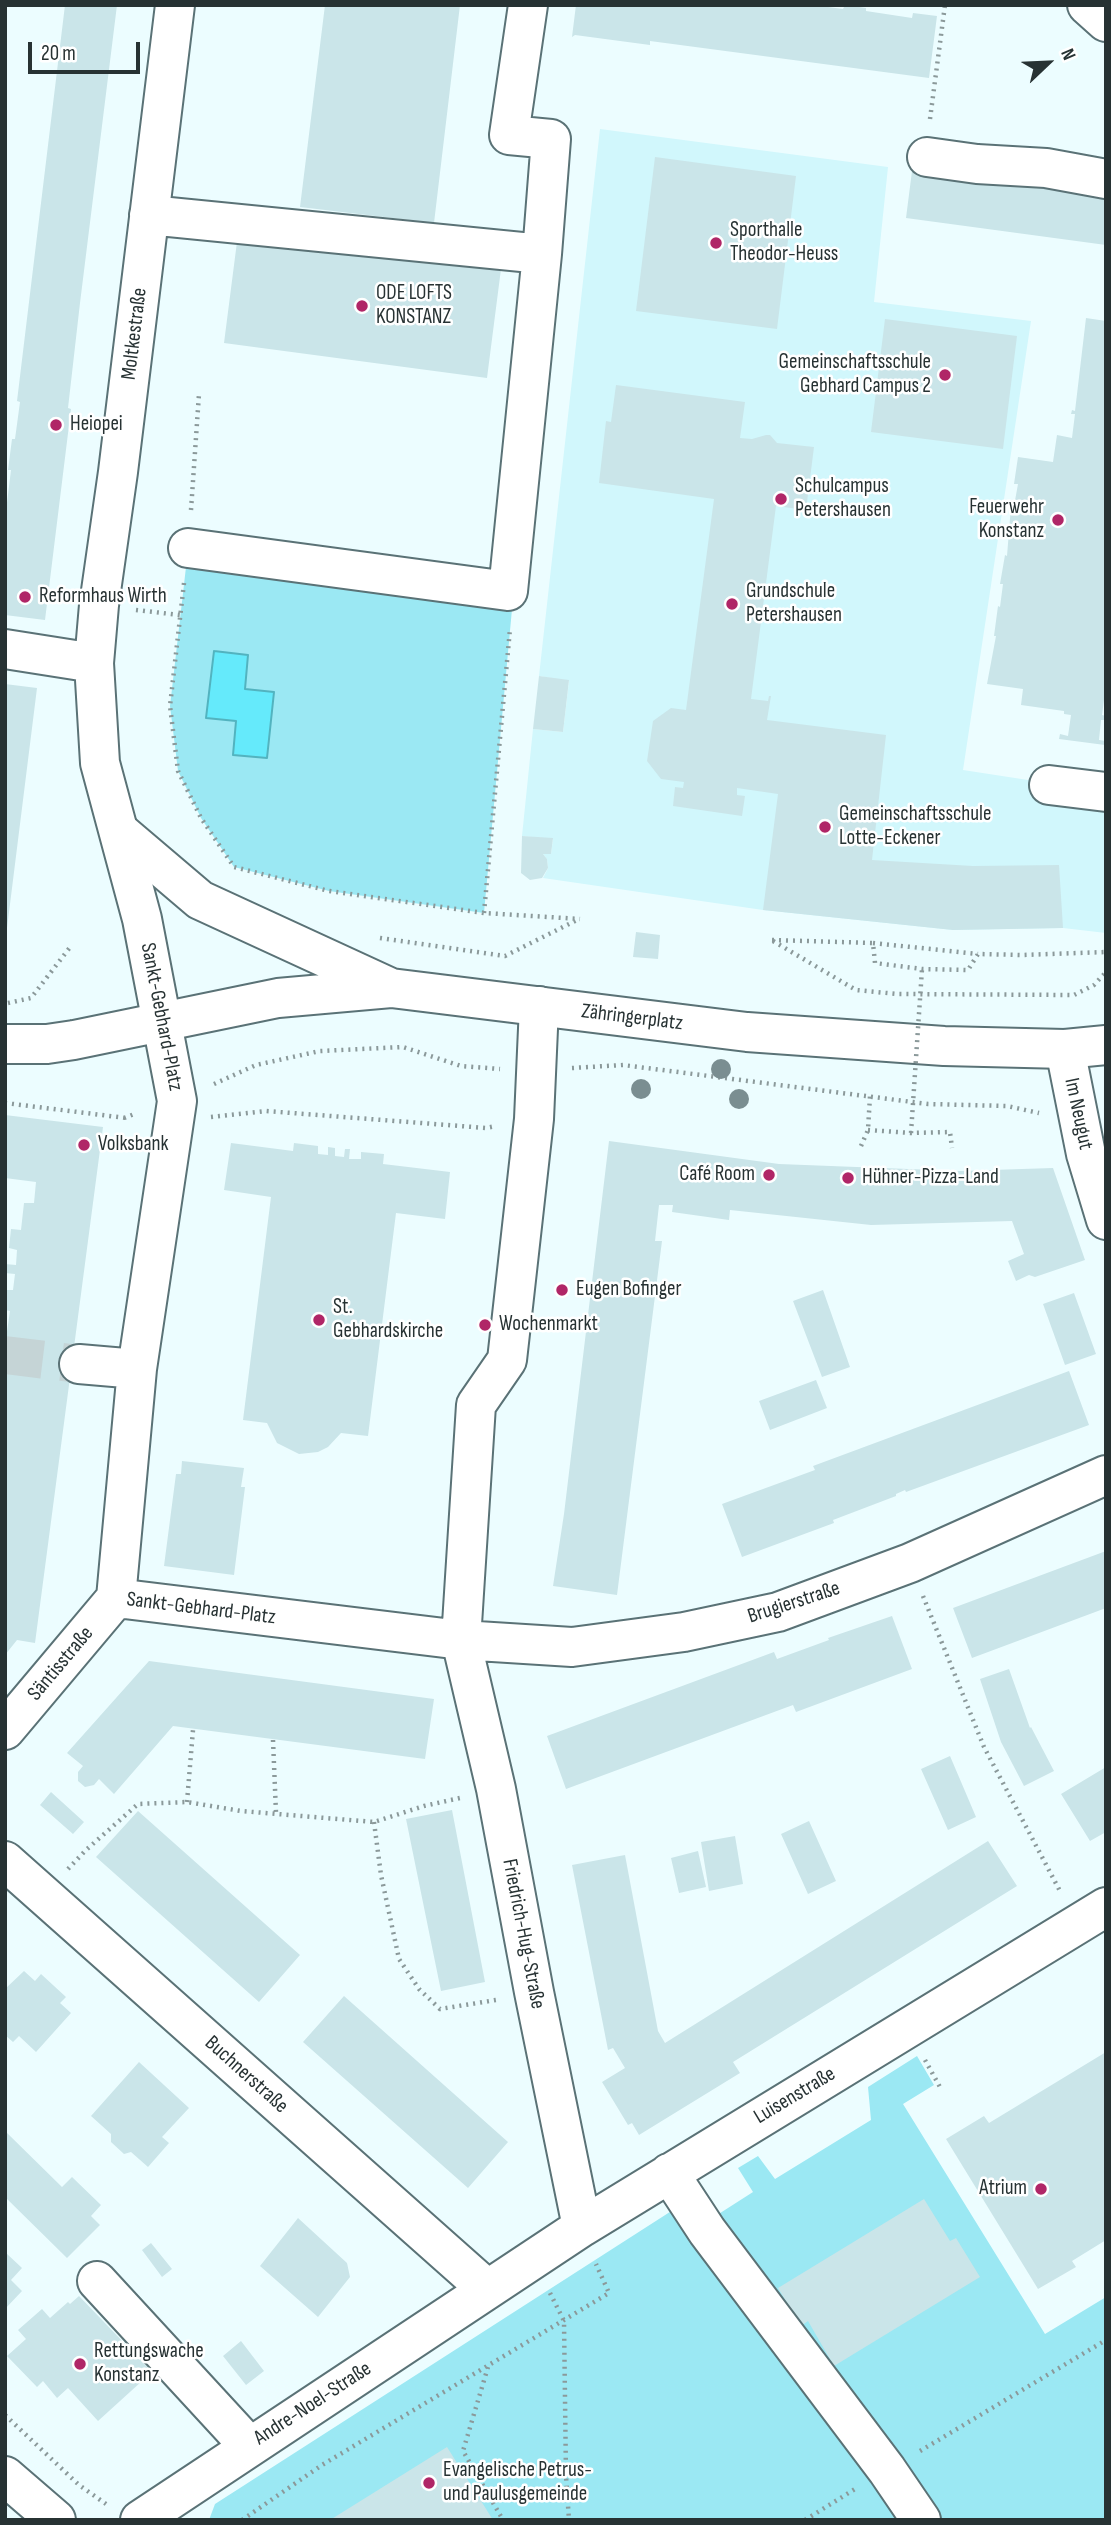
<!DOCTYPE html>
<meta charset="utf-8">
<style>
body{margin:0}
#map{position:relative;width:1111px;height:2525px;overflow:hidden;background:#ecfdff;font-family:"Sofia Sans Condensed",sans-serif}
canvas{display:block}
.frame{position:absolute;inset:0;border:7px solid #273233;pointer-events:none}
.north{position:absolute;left:1013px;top:28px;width:70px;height:70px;-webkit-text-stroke:5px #fff;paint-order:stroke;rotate:67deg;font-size:19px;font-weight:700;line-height:28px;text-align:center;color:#273233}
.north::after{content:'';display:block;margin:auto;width:24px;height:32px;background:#273233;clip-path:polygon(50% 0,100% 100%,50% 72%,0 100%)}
.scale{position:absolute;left:28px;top:42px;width:112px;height:32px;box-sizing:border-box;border:4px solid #273233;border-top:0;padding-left:9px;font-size:21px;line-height:24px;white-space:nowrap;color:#273233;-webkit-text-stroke:5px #fff;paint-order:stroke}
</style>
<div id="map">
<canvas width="1111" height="2525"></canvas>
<div class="frame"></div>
<div class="north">N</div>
<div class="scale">20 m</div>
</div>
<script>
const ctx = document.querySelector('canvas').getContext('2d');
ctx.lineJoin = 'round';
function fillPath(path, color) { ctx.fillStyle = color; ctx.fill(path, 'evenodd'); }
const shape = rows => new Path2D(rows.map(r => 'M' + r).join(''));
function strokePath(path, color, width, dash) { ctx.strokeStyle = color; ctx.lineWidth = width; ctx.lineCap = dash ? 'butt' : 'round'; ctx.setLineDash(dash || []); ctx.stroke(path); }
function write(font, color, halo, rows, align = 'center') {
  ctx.font = font + ' "Sofia Sans Condensed",sans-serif'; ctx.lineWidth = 5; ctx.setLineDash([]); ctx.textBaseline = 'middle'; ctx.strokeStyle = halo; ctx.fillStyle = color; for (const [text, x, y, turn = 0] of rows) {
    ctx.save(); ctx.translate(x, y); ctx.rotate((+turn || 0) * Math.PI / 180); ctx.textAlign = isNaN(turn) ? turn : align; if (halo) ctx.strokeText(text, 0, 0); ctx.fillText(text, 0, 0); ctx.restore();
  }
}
fillPath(shape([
 [600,129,888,167,874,302,1031,321,963,770,1106,792,1106,933,1063,928,953,930,763,910,543,878,548,868,547,859,543,854,551,854,553,839,522,836,533,729,563,732,569,681,539,676]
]), '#d1f7fc');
fillPath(shape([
 [186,567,512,609,484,913,329,891,234,867,201,818,178,771,170,706],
 [917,2056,934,2085,903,2104,1045,2334,1106,2297,1106,2520,209,2520,215,2504,687,2201,703,2224,753,2192,738,2168,758,2156,775,2179,871,2120,868,2087]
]), '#9be8f3');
const water = shape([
 [214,651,248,655,245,689,274,692,267,758,233,755,236,721,206,718,214,651]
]);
fillPath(water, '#65eafb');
strokePath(water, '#52b3bf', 2);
fillPath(shape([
 [65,5,117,5,80,303,68,408,71,409,45,620,5,615,5,519,11,470,8,470,12,439,15,439,20,402,17,401],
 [325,5,460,5,434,223,300,207],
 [576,5,813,5,843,9,845,5,866,8,866,11,912,18,913,13,937,16,929,78,650,41,650,45,575,35,572,37],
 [655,157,796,176,777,329,636,311],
 [912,171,1030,183,1106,195,1106,245,906,218],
 [238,234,501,269,487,378,224,343],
 [1086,318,1106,321,1106,685,1102,715,1106,716,1106,720,1101,720,1099,740,1106,741,1105,745,1059,739,1060,734,1068,736,1071,715,1064,714,1064,711,1021,705,1023,689,987,684,996,636,994,636,998,606,1000,607,1003,584,1000,584,1005,555,1007,556,1011,506,1014,506,1018,484,1014,484,1018,457,1053,462,1057,435,1072,438,1075,414,1071,414,1072,410,1075,411],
 [885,319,1017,336,1003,449,871,432],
 [616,385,745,402,740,438,752,439,766,435,770,435,777,443,814,447,806,510,776,506,751,699,768,701,769,696,771,696,767,720,886,735,872,860,973,866,1059,865,1063,928,953,930,763,910,778,794,737,788,737,795,745,796,742,816,673,806,675,787,683,788,684,782,661,779,647,761,653,721,671,708,686,710,714,499,599,483,606,421,611,422],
 [539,676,569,680,563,732,533,729],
 [5,684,37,688,7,928,5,928],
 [522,836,553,838,551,854,543,854,547,859,548,868,542,878,530,880,521,873],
 [636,932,660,935,658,959,633,957],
 [5,1115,103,1127,35,1643,17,1640,5,1655,5,1345,10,1311,5,1310,5,1290,13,1290,15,1274,5,1273,5,1264,16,1265,17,1250,9,1248,11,1229,21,1230,24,1203,34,1203,36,1182,5,1178],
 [609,1141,779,1164,960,1171,1053,1168,1085,1260,1035,1277,1029,1275,1016,1281,1008,1261,1024,1254,1012,1221,871,1225,730,1210,729,1220,672,1212,673,1205,659,1205,655,1241,662,1241,617,1595,553,1586,564,1514],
 [231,1143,293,1151,294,1143,318,1146,318,1154,328,1155,328,1147,335,1148,335,1156,344,1157,345,1149,350,1149,349,1159,361,1159,361,1152,384,1154,383,1164,450,1172,445,1219,396,1213,368,1436,341,1433,328,1447,318,1452,299,1454,277,1443,267,1423,243,1420,271,1197,224,1190],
 [823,1290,850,1367,822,1377,793,1301],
 [1074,1293,1096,1354,1065,1365,1043,1304],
 [1069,1371,1089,1425,906,1492,905,1490,896,1494,896,1496,833,1520,834,1523,742,1557,722,1504,815,1470,813,1466],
 [816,1380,827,1408,770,1430,759,1401],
 [182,1461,244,1468,241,1487,245,1487,234,1575,164,1566,176,1474,181,1474],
 [1106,1551,1106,1608,972,1658,953,1608],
 [892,1616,912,1669,796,1712,793,1705,566,1789,547,1736,774,1652,777,1659,829,1640,828,1638],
 [149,1661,434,1699,425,1759,173,1726,114,1794,99,1779,94,1785,85,1787,78,1781,78,1772,83,1766,67,1753],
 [1009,1669,1030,1728,1031,1727,1054,1771,1024,1786,1001,1742,980,1679],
 [950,1756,976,1817,948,1830,921,1769],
 [1106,1767,1106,1832,1090,1841,1061,1794],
 [51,1792,84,1822,73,1834,40,1805],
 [452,1810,485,1982,441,1991,406,1819],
 [138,1811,300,1955,259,2002,96,1857],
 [809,1821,836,1881,808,1894,781,1834],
 [735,1836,743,1884,709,1891,701,1842],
 [988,1841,1017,1886,733,2062,740,2073,639,2135,632,2123,628,2125,602,2082,625,2068,613,2048,608,2050,572,1865,625,1855,658,2031,665,2043],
 [698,1851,706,1887,679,1893,671,1858],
 [24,1971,35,1981,41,1974,66,1997,60,2003,71,2013,36,2052,19,2036,13,2042,5,2035,5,1989],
 [344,1996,508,2142,468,2188,303,2042],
 [1106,2052,1106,2240,1072,2261,1076,2267,1038,2289,946,2139,984,2116,989,2123],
 [139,2062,189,2108,162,2137,169,2143,148,2167,131,2152,124,2154,111,2142,111,2134,91,2116],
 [5,2131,62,2187,72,2177,101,2205,91,2216,100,2225,67,2258,5,2197],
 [924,2199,950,2241,956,2238,980,2277,834,2366,808,2321,801,2326,778,2288],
 [298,2218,347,2263,350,2277,318,2317,260,2266],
 [151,2243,172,2269,162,2277,142,2250],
 [5,2252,22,2268,11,2280,22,2291,5,2309],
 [79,2296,152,2372,98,2421,68,2388,57,2398,43,2381,37,2387,7,2356,26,2339,18,2330,42,2309,50,2318,68,2302,70,2304],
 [241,2341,264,2371,246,2385,223,2356],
 [447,2447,493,2520,330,2520]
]), '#cae5e9');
strokePath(shape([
 [5,1355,79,1364]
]), '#c5d4d6', 38, [38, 19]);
const minor = shape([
 [1087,5,1106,22],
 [927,157,977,164,1046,168,1106,179],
 [149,215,542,254,551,139,509,135,528,5],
 [188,548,508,591,542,254],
 [5,649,94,663],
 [1049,785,1106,792],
 [539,1006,534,1119,507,1360,476,1405,461,1640,496,1789,534,1992,582,2227],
 [1065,1049,1086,1154,1106,1220],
 [79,1364,137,1369],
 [116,1598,137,1369,177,1101,142,919,100,763,94,663,99,605,118,472,175,5],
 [116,1598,461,1640,572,1647,684,1632,778,1612,910,1563,1106,1475],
 [5,1730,116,1598],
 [5,1861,487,2289],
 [669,2173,707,2231,887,2470,921,2520],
 [97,2281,249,2446],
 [140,2520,582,2227,1106,1907]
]);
const major = shape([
 [120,832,200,900,389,987],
 [5,1044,47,1044,74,1040,278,998,391,988,747,1032,944,1046,1065,1049,1106,1045],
 [5,2476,56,2520]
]);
strokePath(minor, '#5a7276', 42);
strokePath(major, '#5a7276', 42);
strokePath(shape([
 [930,119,945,5],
 [191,510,199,394],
 [184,583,170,706,178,771,201,818,234,867,329,891,484,913,580,919],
 [136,610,180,615],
 [484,913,510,629],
 [380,938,505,956,579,919],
 [772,940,873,943,875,963,922,969,968,970,978,954,1023,955,1106,952],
 [773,941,856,990,897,994,1074,995,1094,985,1106,972],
 [873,943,978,954],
 [8,1003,31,998,71,946],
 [572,1068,623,1065,928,1104,1007,1106,1039,1113],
 [214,1084,256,1065,320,1051,403,1047,461,1066,500,1069],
 [5,1103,126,1118],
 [211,1117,266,1111,486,1128,496,1126],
 [124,1118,137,1113],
 [868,1130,911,1133,950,1132,952,1148],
 [861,1146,868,1130,870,1096],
 [923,1596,984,1747,1061,1893],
 [273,1740,276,1813],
 [187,1802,193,1730],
 [374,1822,381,1875,399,1959,419,1989,440,2009,496,2000],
 [68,1869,86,1850,138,1804,187,1802,241,1811,374,1822,424,1806,460,1798],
 [925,2060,940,2087],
 [550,2293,564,2321,566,2476,569,2520],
 [488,2367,463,2451,503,2520],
 [5,2415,79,2485,106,2504],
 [920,2451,1106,2340],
 [242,2520,322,2465,609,2293,596,2264],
 [805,2520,855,2489]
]), '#8b999a', 4.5, [2, 5]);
strokePath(minor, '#fff', 38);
strokePath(major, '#fff', 38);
strokePath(shape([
 [911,1133,922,969]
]), '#8b999a', 4.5, [2, 5]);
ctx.fillStyle = '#7a8e91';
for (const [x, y] of [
 [721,1069],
 [641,1089],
 [739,1099]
]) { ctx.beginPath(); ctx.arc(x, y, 10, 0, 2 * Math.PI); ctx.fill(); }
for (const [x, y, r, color] of [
 [716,243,7,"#b02667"],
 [362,306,7,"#b02667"],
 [945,375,7,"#b02667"],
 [56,425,7,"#b02667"],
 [781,499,7,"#b02667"],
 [1058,520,7,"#b02667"],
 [25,597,7,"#b02667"],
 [732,604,7,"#b02667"],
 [825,827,7,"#b02667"],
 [84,1145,7,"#b02667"],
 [769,1175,7,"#b02667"],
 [848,1178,7,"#b02667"],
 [562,1290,7,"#b02667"],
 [319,1320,7,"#b02667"],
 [485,1325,7,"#b02667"],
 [1041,2189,7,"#b02667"],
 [80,2364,7,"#b02667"],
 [429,2483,7,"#b02667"]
]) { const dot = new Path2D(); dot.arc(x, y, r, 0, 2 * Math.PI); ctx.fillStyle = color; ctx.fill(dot); strokePath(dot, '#fff', 2.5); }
write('21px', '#273233', '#fff', [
 ["Sporthalle",730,231],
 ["Theodor-Heuss",730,255],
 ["ODE LOFTS",376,294],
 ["KONSTANZ",376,318],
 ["Gemeinschaftsschule",931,363,"right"],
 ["Gebhard Campus 2",931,387,"right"],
 ["Heiopei",70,425],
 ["Schulcampus",795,487],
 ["Petershausen",795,511],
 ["Feuerwehr",1044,508,"right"],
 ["Konstanz",1044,532,"right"],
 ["Grundschule",746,592],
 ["Petershausen",746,616],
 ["Reformhaus Wirth",39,597],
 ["Gemeinschaftsschule",839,815],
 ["Lotte-Eckener",839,839],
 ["Volksbank",98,1145],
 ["Café Room",755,1175,"right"],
 ["Hühner-Pizza-Land",862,1178],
 ["Eugen Bofinger",576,1290],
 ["St.",333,1308],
 ["Gebhardskirche",333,1332],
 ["Wochenmarkt",499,1325],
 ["Atrium",1027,2189,"right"],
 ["Rettungswache",94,2352],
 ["Konstanz",94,2376],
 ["Evangelische Petrus-",443,2471],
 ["und Paulusgemeinde",443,2495]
], 'left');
write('21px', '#273233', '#fff', [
 ["Moltkestraße",135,334,-83],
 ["Sankt-Gebhard-Platz",161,1017,79],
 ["Zähringerplatz",632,1018,7],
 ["Im Neugut",1078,1114,78],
 ["Brugierstraße",794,1603,-18],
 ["Sankt-Gebhard-Platz",201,1609,7],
 ["Säntisstraße",61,1664,-50],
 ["Friedrich-Hug-Straße",523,1934,79],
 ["Buchnerstraße",246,2075,42],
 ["Luisenstraße",795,2096,-31],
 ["Andre-Noel-Straße",313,2404,-33]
]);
</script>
